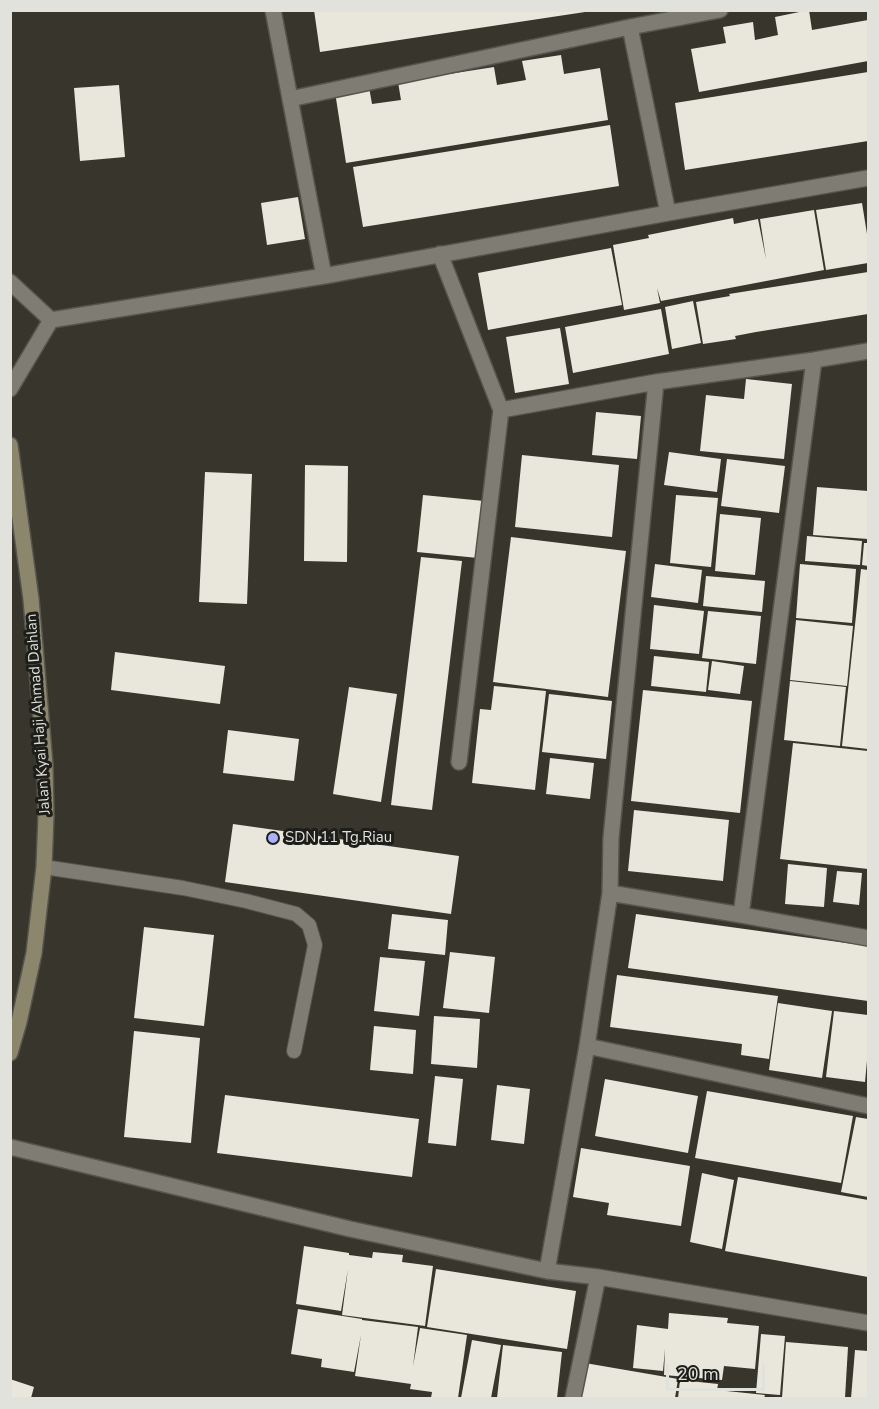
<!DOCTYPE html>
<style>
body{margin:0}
#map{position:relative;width:879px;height:1409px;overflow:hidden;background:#37352c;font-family:"Nunito Sans",sans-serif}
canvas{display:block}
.frame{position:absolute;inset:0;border:12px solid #e2e2dc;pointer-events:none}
.scale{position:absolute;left:666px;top:1364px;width:99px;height:27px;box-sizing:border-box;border:3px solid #e2e2dc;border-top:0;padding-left:8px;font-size:18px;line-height:21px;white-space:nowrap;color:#e2e2dc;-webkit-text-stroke:4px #1d1d19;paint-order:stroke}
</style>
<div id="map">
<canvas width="879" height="1409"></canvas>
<div class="frame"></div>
<div class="scale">20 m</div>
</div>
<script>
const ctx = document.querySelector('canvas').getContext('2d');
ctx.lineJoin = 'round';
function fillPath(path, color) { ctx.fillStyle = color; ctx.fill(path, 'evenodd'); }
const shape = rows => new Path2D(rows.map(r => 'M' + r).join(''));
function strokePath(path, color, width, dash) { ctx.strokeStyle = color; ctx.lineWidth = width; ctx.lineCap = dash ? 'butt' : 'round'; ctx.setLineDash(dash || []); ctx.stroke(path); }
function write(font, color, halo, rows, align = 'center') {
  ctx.font = font + ' "Nunito Sans",sans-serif'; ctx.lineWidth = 6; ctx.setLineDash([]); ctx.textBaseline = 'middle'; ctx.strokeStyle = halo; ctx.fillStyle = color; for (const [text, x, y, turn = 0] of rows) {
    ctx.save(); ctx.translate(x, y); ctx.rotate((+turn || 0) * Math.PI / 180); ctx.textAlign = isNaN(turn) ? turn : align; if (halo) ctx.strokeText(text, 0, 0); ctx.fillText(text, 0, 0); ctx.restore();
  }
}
fillPath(shape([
 [314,10,584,10,585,12,320,52],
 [809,10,812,30,868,20,868,61,699,92,691,49,726,43,723,27,753,22,755,40,778,35,775,17],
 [561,55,564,74,600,68,608,120,346,163,335,92,369,87,372,104,401,100,398,82,494,67,497,85,526,80,522,61],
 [868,72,868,141,685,170,675,103],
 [119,85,125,157,80,161,74,88],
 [610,125,619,186,363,227,353,167],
 [298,197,305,239,267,245,261,203],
 [862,203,868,240,868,263,826,270,816,210],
 [814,210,824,270,661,301,657,288,660,303,624,310,613,245,649,238,648,235,733,218,734,224,758,219,766,259,760,219],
 [611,248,622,305,488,330,478,273],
 [868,272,868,314,756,332,735,336,736,339,703,344,696,302,730,296,729,294],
 [693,301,701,343,672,349,665,307],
 [661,309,669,354,573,373,565,327],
 [560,328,569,384,515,393,506,337],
 [746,379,792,384,784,459,700,451,706,395,744,399],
 [596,412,641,416,637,459,592,455],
 [669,452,721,459,717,492,664,485],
 [522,455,619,465,612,537,515,527],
 [727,459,785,466,779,513,721,506],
 [305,465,348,466,347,562,304,561],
 [205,472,252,474,247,604,199,602],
 [817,487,868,491,868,539,813,535],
 [423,495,484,501,478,558,417,552],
 [676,495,718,498,711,567,670,563],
 [720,514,761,518,755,575,715,571],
 [807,536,862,541,860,565,805,561],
 [511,537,626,551,608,697,493,682],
 [864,543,868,543,868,566,862,565],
 [421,557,462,561,432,810,391,805],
 [655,564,702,570,698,603,651,597],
 [800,564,856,569,852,623,796,618],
 [861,569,868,570,868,749,842,746],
 [706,576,765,581,762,612,703,606],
 [654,605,704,611,699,654,650,649],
 [708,611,761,616,756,664,702,658],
 [796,620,853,626,847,686,790,680],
 [115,652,225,666,220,704,111,690],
 [654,656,709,662,706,692,651,686],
 [712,661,744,666,740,694,708,690],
 [790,681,846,687,840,746,784,740],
 [494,686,546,691,535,790,472,783,480,709,491,710],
 [349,687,397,694,381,802,333,794],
 [643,690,752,701,740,813,631,801],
 [549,694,612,701,606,759,542,752],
 [228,730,299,739,294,781,223,773],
 [793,743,868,751,868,869,780,859],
 [550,758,594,763,590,799,546,794],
 [634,810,729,820,723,881,628,871],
 [233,824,459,856,451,914,225,882],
 [788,864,827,868,824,907,785,904],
 [837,871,862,873,859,905,833,902],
 [392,914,448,920,445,955,388,949],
 [636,914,868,946,868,1001,628,968],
 [144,927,214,935,204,1026,134,1018],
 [450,952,495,957,489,1013,443,1008],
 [380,957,425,961,419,1016,374,1011],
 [617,975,778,996,769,1059,741,1055,742,1044,610,1027],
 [778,1003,832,1011,822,1078,769,1070],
 [834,1011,868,1015,868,1050,865,1082,826,1077],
 [434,1016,480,1019,477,1068,431,1064],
 [374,1026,416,1030,413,1074,370,1070],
 [134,1031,200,1038,191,1143,124,1137],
 [435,1076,463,1079,456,1146,428,1143],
 [605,1079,698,1096,688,1153,595,1136],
 [497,1085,530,1089,524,1144,491,1140],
 [707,1091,853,1116,841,1183,695,1158],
 [225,1095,419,1119,412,1177,217,1153],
 [856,1117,868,1119,868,1197,841,1192],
 [581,1148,690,1166,681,1226,607,1215,609,1203,573,1197],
 [702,1173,734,1180,722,1249,690,1242],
 [738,1177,868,1200,868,1277,725,1251],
 [304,1246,349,1253,349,1255,372,1258,373,1252,403,1255,402,1262,433,1266,425,1326,342,1315,348,1269,341,1311,296,1304],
 [436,1269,576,1291,567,1349,427,1327],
 [298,1309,362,1319,362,1320,418,1327,413,1366,420,1328,467,1335,458,1398,431,1398,432,1392,410,1389,411,1384,355,1376,361,1335,354,1372,321,1367,322,1359,291,1354],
 [669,1313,728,1318,727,1323,759,1326,755,1369,724,1366,722,1380,664,1375,665,1349,663,1371,633,1368,637,1325,668,1329],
 [761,1334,785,1336,780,1395,756,1393],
 [472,1340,501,1345,491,1398,461,1398],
 [786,1342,848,1347,845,1398,782,1398],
 [503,1345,562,1352,557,1398,497,1398],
 [855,1350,868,1351,868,1398,851,1398],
 [585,1363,678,1379,675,1398,579,1398],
 [10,1379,34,1387,31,1398,10,1398],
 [680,1380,718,1384,717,1390,765,1395,764,1398,678,1398]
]), '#e9e7dc');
const service = shape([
 [44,867,183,888,246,901,296,914,309,925,315,945,294,1051]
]);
const minor = shape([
 [273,10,324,276],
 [630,27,668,213],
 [290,99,630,27,720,10],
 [440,254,501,410,459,762],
 [10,282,51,320],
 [10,389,51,320,324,276,668,213,868,178],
 [501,410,656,382,814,360,868,351],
 [610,893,741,915,868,938],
 [741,915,814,360],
 [587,1046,868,1106],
 [10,1147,350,1229,547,1271,598,1277,868,1323],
 [547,1271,587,1046,610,893,611,838,656,382],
 [573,1398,598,1277]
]);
const secondary = shape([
 [10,445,31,599,45,765,46,816,44,867,34,953,19,1022,10,1053]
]);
strokePath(service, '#55544d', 16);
strokePath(minor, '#55544d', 18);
strokePath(secondary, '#55544d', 18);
strokePath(service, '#7f7d73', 14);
strokePath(minor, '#7f7d73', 15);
strokePath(secondary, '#8c876c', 15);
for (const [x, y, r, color] of [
 [273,838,6,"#a9b0fc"]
]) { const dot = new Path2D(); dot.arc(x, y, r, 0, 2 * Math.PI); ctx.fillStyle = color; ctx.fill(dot); strokePath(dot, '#1d1d19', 2); }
write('15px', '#e2e2dc', '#1d1d19', [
 ["Jalan Kyai Haji Ahmad Dahlan",39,714,-94]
]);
write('15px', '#e2e2dc', '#1d1d19', [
 ["SDN 11 Tg.Riau",285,838]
], 'left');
</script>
